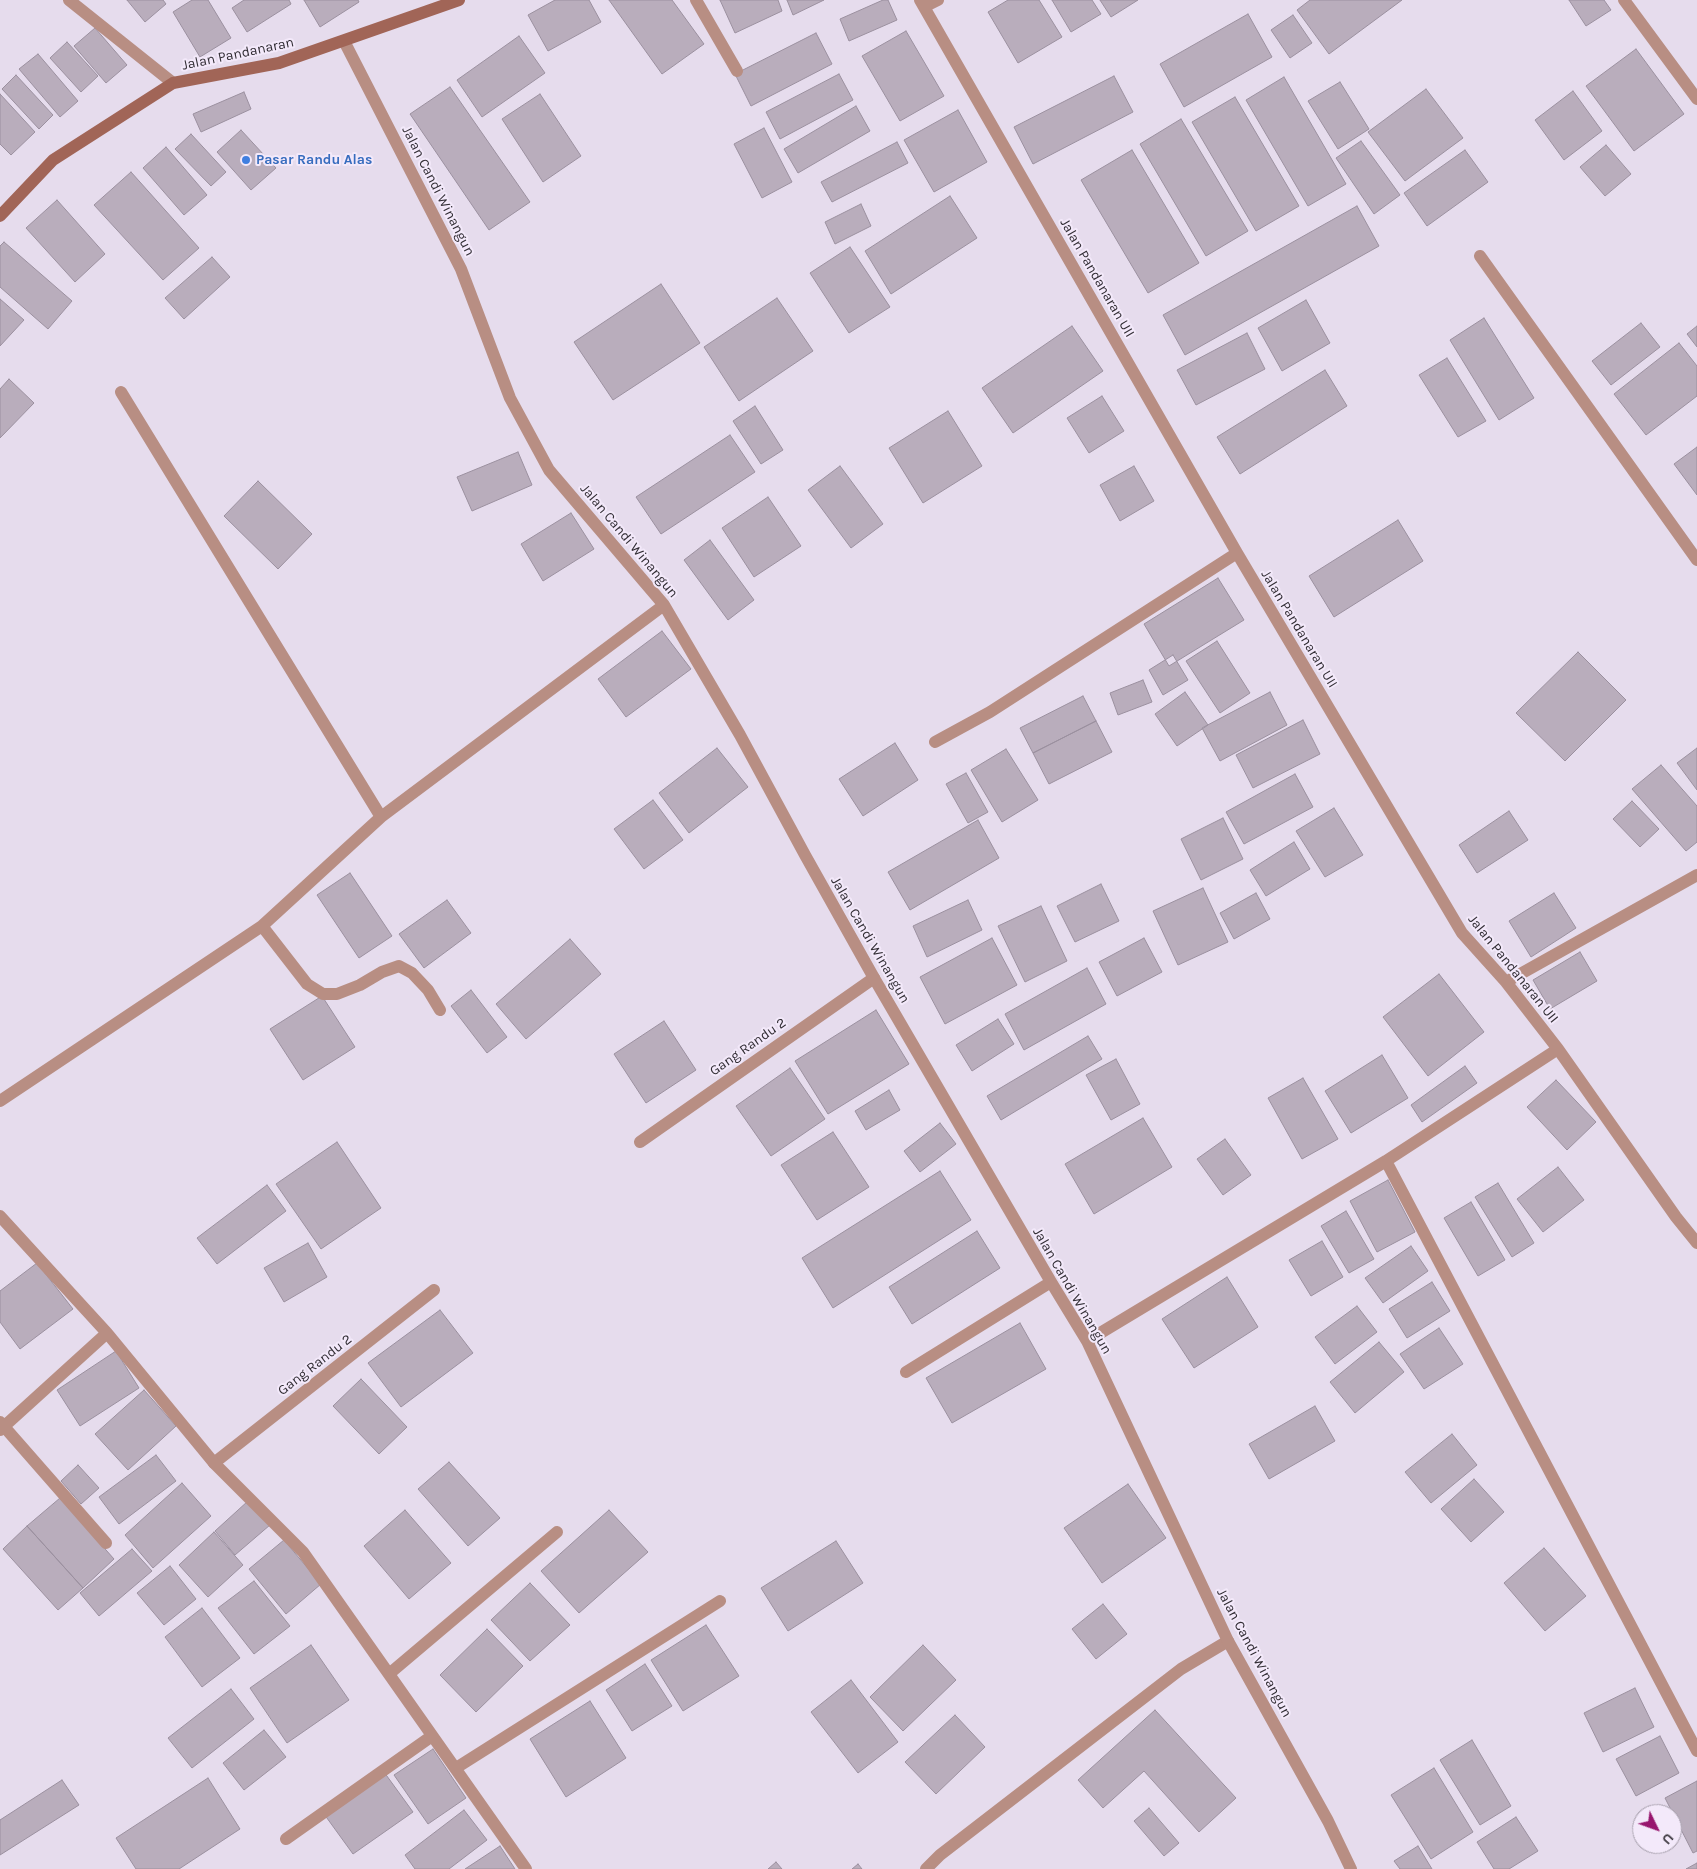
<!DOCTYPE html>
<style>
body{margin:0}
#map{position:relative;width:1697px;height:1869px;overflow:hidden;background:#e6dced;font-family:Karla,sans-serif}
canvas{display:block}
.north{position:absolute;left:1632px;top:1804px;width:50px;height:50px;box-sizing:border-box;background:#f3e9fa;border:1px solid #a59eab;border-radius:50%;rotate:132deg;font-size:14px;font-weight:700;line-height:20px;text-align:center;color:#312d34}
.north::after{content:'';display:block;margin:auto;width:18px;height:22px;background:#97166e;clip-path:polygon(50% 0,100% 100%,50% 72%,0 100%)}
</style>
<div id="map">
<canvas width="1697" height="1869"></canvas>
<div class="north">U</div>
</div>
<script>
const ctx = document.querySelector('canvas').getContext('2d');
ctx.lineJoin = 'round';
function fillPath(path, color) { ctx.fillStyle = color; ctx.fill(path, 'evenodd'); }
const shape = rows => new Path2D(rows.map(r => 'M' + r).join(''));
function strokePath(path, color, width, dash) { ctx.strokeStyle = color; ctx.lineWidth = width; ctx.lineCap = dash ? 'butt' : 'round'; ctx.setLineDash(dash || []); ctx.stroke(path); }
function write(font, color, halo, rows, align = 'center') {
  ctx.font = font + ' Karla,sans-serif'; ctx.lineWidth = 4; ctx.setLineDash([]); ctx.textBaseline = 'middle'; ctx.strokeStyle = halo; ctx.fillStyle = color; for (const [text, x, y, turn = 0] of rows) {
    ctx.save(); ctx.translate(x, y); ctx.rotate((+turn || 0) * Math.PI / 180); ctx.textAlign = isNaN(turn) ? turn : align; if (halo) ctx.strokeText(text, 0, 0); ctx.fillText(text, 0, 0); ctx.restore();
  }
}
const building = shape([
 [127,0,163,0,166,4,145,22,127,0],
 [192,0,208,0,231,38,200,57,173,12,192,0],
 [244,0,289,0,291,4,247,32,232,8,244,0],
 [304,0,358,0,359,2,320,27,304,0],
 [555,0,589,0,601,22,548,51,528,15,555,0],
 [609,0,672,0,704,44,662,74,609,0],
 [720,0,778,0,782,11,735,33,720,0],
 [787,0,824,0,793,15,787,0],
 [883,0,888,0,897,20,849,41,840,19,883,0],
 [1008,0,1039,0,1062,37,1018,63,988,12,1008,0],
 [1052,0,1092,0,1101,14,1071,32,1052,0],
 [1100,0,1138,0,1111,17,1100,0],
 [1310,0,1402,0,1329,54,1297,10,1310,0],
 [1569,0,1604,0,1611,10,1586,26,1569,0],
 [1248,14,1272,57,1184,107,1160,64,1248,14],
 [1293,15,1312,43,1290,58,1271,30,1293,15],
 [95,28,127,65,106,83,74,46,95,28],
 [906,31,944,96,900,121,862,56,906,31],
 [816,33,832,64,751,106,735,74,816,33],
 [519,36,545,73,482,117,457,80,519,36],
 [67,42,98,76,81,92,50,58,67,42],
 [1636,49,1684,114,1634,151,1586,86,1636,49],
 [38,54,78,101,60,117,19,69,38,54],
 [839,74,853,100,780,139,766,112,839,74],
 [16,75,53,115,39,129,2,89,16,75],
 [1114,76,1133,112,1033,164,1014,127,1114,76],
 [1284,77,1346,184,1308,206,1246,100,1284,77],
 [1340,82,1369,129,1338,149,1308,101,1340,82],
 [450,87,530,202,489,230,410,114,450,87],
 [1426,89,1463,138,1405,181,1368,132,1426,89],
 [1573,91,1602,131,1564,160,1535,120,1573,91],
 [244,92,251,109,201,132,193,114,244,92],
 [0,94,35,132,11,155,0,144,0,94],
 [540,94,581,156,543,182,502,119,540,94],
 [1235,97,1299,206,1256,231,1192,122,1235,97],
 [856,106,870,131,798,173,784,149,856,106],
 [958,110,987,162,934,192,904,140,958,110],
 [1181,119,1248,231,1206,256,1140,144,1181,119],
 [764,128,792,182,762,198,734,144,764,128],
 [241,130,276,168,251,190,217,152,241,130],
 [191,134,226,172,211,186,175,149,191,134],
 [1361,141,1400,195,1374,214,1336,158,1361,141],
 [897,142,908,163,832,202,821,182,897,142],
 [1606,145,1631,174,1605,196,1580,167,1606,145],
 [166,147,207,195,184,215,143,168,166,147],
 [1132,150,1199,263,1148,293,1081,180,1132,150],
 [1465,150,1488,182,1427,226,1404,193,1465,150],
 [131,172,199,248,163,280,94,205,131,172],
 [950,196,977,238,891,294,865,251,950,196],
 [57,200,105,254,75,282,26,228,57,200],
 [861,204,871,226,835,244,825,222,861,204],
 [1357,206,1379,246,1185,355,1163,315,1357,206],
 [4,242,72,301,48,329,0,287,0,246,4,242],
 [850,247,890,307,849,333,810,273,850,247],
 [212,257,230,277,184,319,165,298,212,257],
 [661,284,700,343,613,400,574,342,661,284],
 [777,298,813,351,739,401,704,347,777,298],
 [0,299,24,320,0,346,0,299],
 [1306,300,1330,343,1282,371,1258,328,1306,300],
 [1484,318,1534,398,1499,420,1450,340,1484,318],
 [1641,323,1660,347,1611,385,1592,361,1641,323],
 [1072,326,1103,371,1013,433,982,388,1072,326],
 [1697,326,1697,347,1687,334,1697,326],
 [1247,333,1265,369,1196,405,1177,370,1247,333],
 [1679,343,1697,366,1697,396,1646,435,1614,394,1679,343],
 [1447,358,1486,421,1458,437,1419,375,1447,358],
 [1325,370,1347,406,1240,474,1217,437,1325,370],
 [9,379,34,403,0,438,0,389,9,379],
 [1102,396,1124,431,1089,453,1067,418,1102,396],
 [755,406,783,450,761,464,733,421,755,406],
 [948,411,982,466,923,503,889,448,948,411],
 [730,435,755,472,661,534,636,497,730,435],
 [1697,447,1697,495,1674,464,1697,447],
 [518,452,532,485,472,511,457,477,518,452],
 [840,466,883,524,851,548,808,490,840,466],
 [1134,466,1154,501,1120,521,1100,485,1134,466],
 [258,481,312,534,278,569,224,516,258,481],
 [768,497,801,546,754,577,722,528,768,497],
 [571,513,594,549,543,581,521,544,571,513],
 [1398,520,1423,561,1334,617,1309,576,1398,520],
 [710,540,754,600,728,620,684,560,710,540],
 [1218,578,1244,620,1169,666,1144,624,1218,578],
 [662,631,691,669,626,717,598,679,662,631],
 [1217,641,1250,693,1220,713,1186,661,1217,641],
 [1578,652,1626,700,1565,761,1516,713,1578,652],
 [1173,655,1188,680,1163,695,1149,670,1173,655],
 [1143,680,1152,702,1118,715,1110,693,1143,680],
 [1185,692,1208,725,1177,746,1155,714,1185,692],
 [1270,692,1287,725,1220,761,1202,728,1270,692],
 [1083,696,1096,721,1033,753,1020,728,1083,696],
 [1303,720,1320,754,1253,788,1236,755,1303,720],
 [1096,721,1112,752,1049,784,1033,753,1096,721],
 [895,743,918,780,863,816,839,779,895,743],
 [717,748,748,787,689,833,659,793,717,748],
 [1697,748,1697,790,1677,763,1697,748],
 [1006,749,1038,800,1002,822,971,770,1006,749],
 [1661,765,1697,806,1697,842,1686,851,1632,789,1661,765],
 [966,773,988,812,968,823,946,784,966,773],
 [1295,774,1313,807,1244,844,1226,812,1295,774],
 [653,800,683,840,644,869,614,829,653,800],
 [1632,801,1659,829,1640,847,1613,819,1632,801],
 [1334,808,1363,855,1325,877,1296,831,1334,808],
 [1509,811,1528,840,1477,873,1459,845,1509,811],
 [1223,818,1243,859,1201,880,1181,839,1223,818],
 [978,820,999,858,910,910,888,872,978,820],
 [1294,842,1310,869,1266,896,1250,870,1294,842],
 [350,873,392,936,359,958,317,895,350,873],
 [1101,884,1119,921,1075,942,1057,906,1101,884],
 [1203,888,1228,942,1178,965,1153,911,1203,888],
 [1256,893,1270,919,1234,939,1220,913,1256,893],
 [1554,893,1576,928,1531,957,1509,921,1554,893],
 [447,900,471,933,424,968,399,934,447,900],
 [968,900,982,930,927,957,913,926,968,900],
 [1041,906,1067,961,1025,982,998,926,1041,906],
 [992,938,1017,985,945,1024,920,977,992,938],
 [1144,938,1162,972,1117,996,1099,962,1144,938],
 [570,939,601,974,526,1039,496,1004,570,939],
 [1580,952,1597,981,1550,1009,1533,980,1580,952],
 [1087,968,1106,1004,1024,1050,1005,1014,1087,968],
 [1439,974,1484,1032,1428,1076,1383,1017,1439,974],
 [471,990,507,1037,487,1053,451,1006,471,990],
 [322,996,355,1047,303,1080,270,1029,322,996],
 [876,1010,909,1064,828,1114,795,1061,876,1010],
 [998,1019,1014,1044,972,1071,956,1045,998,1019],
 [664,1021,696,1070,646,1103,614,1054,664,1021],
 [1088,1036,1102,1059,1001,1120,987,1096,1088,1036],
 [1382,1055,1408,1098,1351,1133,1325,1091,1382,1055],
 [1116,1059,1140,1104,1111,1120,1086,1075,1116,1059],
 [1465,1066,1477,1083,1422,1122,1411,1105,1465,1066],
 [790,1068,825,1119,771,1156,736,1106,790,1068],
 [1303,1078,1338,1139,1302,1159,1268,1098,1303,1078],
 [1556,1080,1596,1122,1567,1150,1527,1107,1556,1080],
 [889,1090,900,1110,866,1130,855,1111,889,1090],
 [1143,1118,1172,1167,1094,1214,1065,1164,1143,1118],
 [940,1123,956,1144,920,1172,904,1151,940,1123],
 [833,1132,869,1187,817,1220,781,1165,833,1132],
 [1225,1139,1251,1175,1223,1195,1197,1159,1225,1139],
 [337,1142,381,1208,321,1249,276,1184,337,1142],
 [1558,1167,1584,1200,1543,1232,1517,1199,1558,1167],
 [940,1171,971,1220,833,1308,802,1258,940,1171],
 [1388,1180,1415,1232,1377,1252,1350,1201,1388,1180],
 [1498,1183,1534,1243,1512,1257,1475,1197,1498,1183],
 [267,1185,286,1211,217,1264,197,1238,267,1185],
 [1471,1202,1505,1260,1478,1276,1444,1218,1471,1202],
 [1346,1211,1374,1259,1349,1273,1321,1226,1346,1211],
 [977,1231,1000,1268,912,1324,889,1287,977,1231],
 [1322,1241,1343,1277,1311,1296,1289,1260,1322,1241],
 [308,1243,327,1277,284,1302,264,1268,308,1243],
 [1411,1246,1428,1271,1383,1303,1365,1278,1411,1246],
 [37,1263,73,1309,20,1349,0,1322,0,1291,37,1263],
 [1227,1277,1258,1327,1194,1368,1162,1319,1227,1277],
 [1432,1282,1450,1311,1407,1338,1389,1309,1432,1282],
 [1357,1306,1377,1332,1335,1364,1315,1337,1357,1306],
 [440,1310,473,1353,401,1407,368,1363,440,1310],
 [1020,1323,1046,1369,952,1423,926,1378,1020,1323],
 [1439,1328,1463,1364,1424,1389,1400,1354,1439,1328],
 [1379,1342,1404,1372,1355,1413,1330,1382,1379,1342],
 [116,1351,139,1388,80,1426,57,1390,116,1351],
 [361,1379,407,1427,379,1454,333,1406,361,1379],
 [144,1390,176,1426,128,1470,95,1434,144,1390],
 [1315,1406,1335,1441,1269,1479,1249,1444,1315,1406],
 [1452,1434,1477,1465,1431,1503,1405,1472,1452,1434],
 [156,1455,176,1481,119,1524,99,1497,156,1455],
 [449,1462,500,1518,468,1546,418,1489,449,1462],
 [78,1465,99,1488,81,1504,61,1481,78,1465],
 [1474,1479,1504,1512,1471,1542,1441,1509,1474,1479],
 [182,1483,211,1516,153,1568,125,1535,182,1483],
 [1128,1484,1166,1538,1102,1583,1064,1528,1128,1484],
 [60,1498,114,1559,83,1588,27,1526,60,1498],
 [248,1501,270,1525,235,1555,215,1531,248,1501],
 [405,1510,451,1563,409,1599,364,1546,405,1510],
 [609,1510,648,1552,579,1613,541,1571,609,1510],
 [27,1526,83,1588,58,1610,3,1549,27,1526],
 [214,1532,243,1565,208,1597,179,1565,214,1532],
 [284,1540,321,1584,286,1614,249,1569,284,1540],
 [836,1541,863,1583,788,1631,761,1588,836,1541],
 [1544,1548,1586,1596,1545,1631,1504,1583,1544,1548],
 [132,1549,152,1571,99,1616,80,1593,132,1549],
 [170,1566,196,1599,164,1625,137,1593,170,1566],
 [254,1581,290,1626,254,1654,218,1608,254,1581],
 [530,1583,570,1625,530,1661,491,1620,530,1583],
 [1103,1604,1127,1634,1096,1659,1072,1629,1103,1604],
 [202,1608,240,1658,202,1687,165,1637,202,1608],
 [706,1625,739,1676,683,1711,651,1660,706,1625],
 [487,1629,523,1666,476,1712,440,1675,487,1629],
 [311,1645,349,1700,287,1743,250,1688,311,1645],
 [923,1645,956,1680,903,1731,870,1697,923,1645],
 [645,1664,672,1706,632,1731,606,1690,645,1664],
 [851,1680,898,1742,858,1773,811,1712,851,1680],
 [1635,1688,1654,1727,1603,1752,1584,1713,1635,1688],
 [231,1689,254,1719,192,1768,168,1738,231,1689],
 [590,1701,626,1758,566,1797,530,1739,590,1701],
 [1155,1710,1236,1798,1199,1832,1144,1771,1103,1808,1078,1780,1155,1710],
 [955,1715,985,1747,936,1794,905,1762,955,1715],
 [264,1730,286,1757,244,1790,223,1763,264,1730],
 [1660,1736,1679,1773,1636,1796,1616,1759,1660,1736],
 [1472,1740,1511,1806,1480,1825,1440,1760,1472,1740],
 [433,1749,466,1798,428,1824,394,1775,433,1749],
 [1434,1768,1473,1832,1431,1859,1391,1795,1434,1768],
 [384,1772,413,1812,353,1854,324,1814,384,1772],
 [208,1778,240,1829,179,1869,136,1869,116,1838,208,1778],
 [62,1780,79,1805,0,1855,0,1820,62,1780],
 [1697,1781,1697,1851,1693,1853,1665,1798,1697,1781],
 [1149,1808,1179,1843,1164,1856,1134,1821,1149,1808],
 [464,1810,487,1840,449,1869,415,1869,405,1855,464,1810],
 [1516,1817,1538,1851,1509,1869,1494,1869,1477,1842,1516,1817],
 [500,1846,515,1869,465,1869,500,1846],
 [1418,1846,1432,1869,1400,1869,1394,1861,1418,1846],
 [776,1862,782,1869,768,1869,776,1862],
 [1697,1863,1697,1869,1686,1869,1697,1863],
 [858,1864,862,1869,852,1869,858,1864]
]);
fillPath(building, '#b9adbc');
strokePath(building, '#9b909f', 1);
strokePath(shape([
 [640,1142,874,978],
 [214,1463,434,1290],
 [926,1869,940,1855,1181,1669,1228,1641]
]), '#b88e83', 12);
strokePath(shape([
 [69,0,173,83],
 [696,0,737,71],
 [920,0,1237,553,1462,933,1506,982,1558,1049,1676,1217,1697,1243],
 [1624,0,1697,99],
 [924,7,938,0],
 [344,41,461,269,510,398,549,470,664,605,740,735,805,855,874,978,1051,1282,1087,1341,1228,1641,1328,1821,1351,1869],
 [1480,256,1697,560],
 [121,392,381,817],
 [935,742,990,712,1237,553],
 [262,926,307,984,323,994,337,994,360,985,382,972,399,966,412,973,428,990,440,1010],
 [1506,982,1697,875],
 [0,1101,262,926,381,817,664,605],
 [1386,1161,1697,1751],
 [0,1216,107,1333,214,1463,303,1552,526,1869],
 [1087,1341,1386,1161,1558,1049],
 [906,1372,1051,1282],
 [0,1422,106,1543],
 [0,1430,107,1333],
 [389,1674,557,1532],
 [456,1768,720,1601],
 [286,1839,432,1736]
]), '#b88e83', 12);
strokePath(shape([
 [0,216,53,160,173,83,279,63,459,0]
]), '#a16557', 12);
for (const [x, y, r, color] of [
 [246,160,5,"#3f7fe0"]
]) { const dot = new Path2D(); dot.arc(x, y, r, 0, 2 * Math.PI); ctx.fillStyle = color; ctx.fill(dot); strokePath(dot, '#f3e9fa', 2); }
write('14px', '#312d34', '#f3e9fa', [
 ["Jalan Pandanaran",238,54,-12],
 ["Jalan Candi Winangun",438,191,63],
 ["Jalan Pandanaran UII",1097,278,60],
 ["Jalan Candi Winangun",629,541,50],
 ["Jalan Pandanaran UII",1299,629,59],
 ["Jalan Candi Winangun",870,940,60],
 ["Jalan Pandanaran UII",1513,969,51],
 ["Gang Randu 2",748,1047,-35],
 ["Jalan Candi Winangun",1072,1291,60],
 ["Gang Randu 2",315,1365,-38],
 ["Jalan Candi Winangun",1254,1653,62]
]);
write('bold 14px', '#366cbe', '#f3e9fa', [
 ["Pasar Randu Alas",256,160]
], 'left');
</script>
